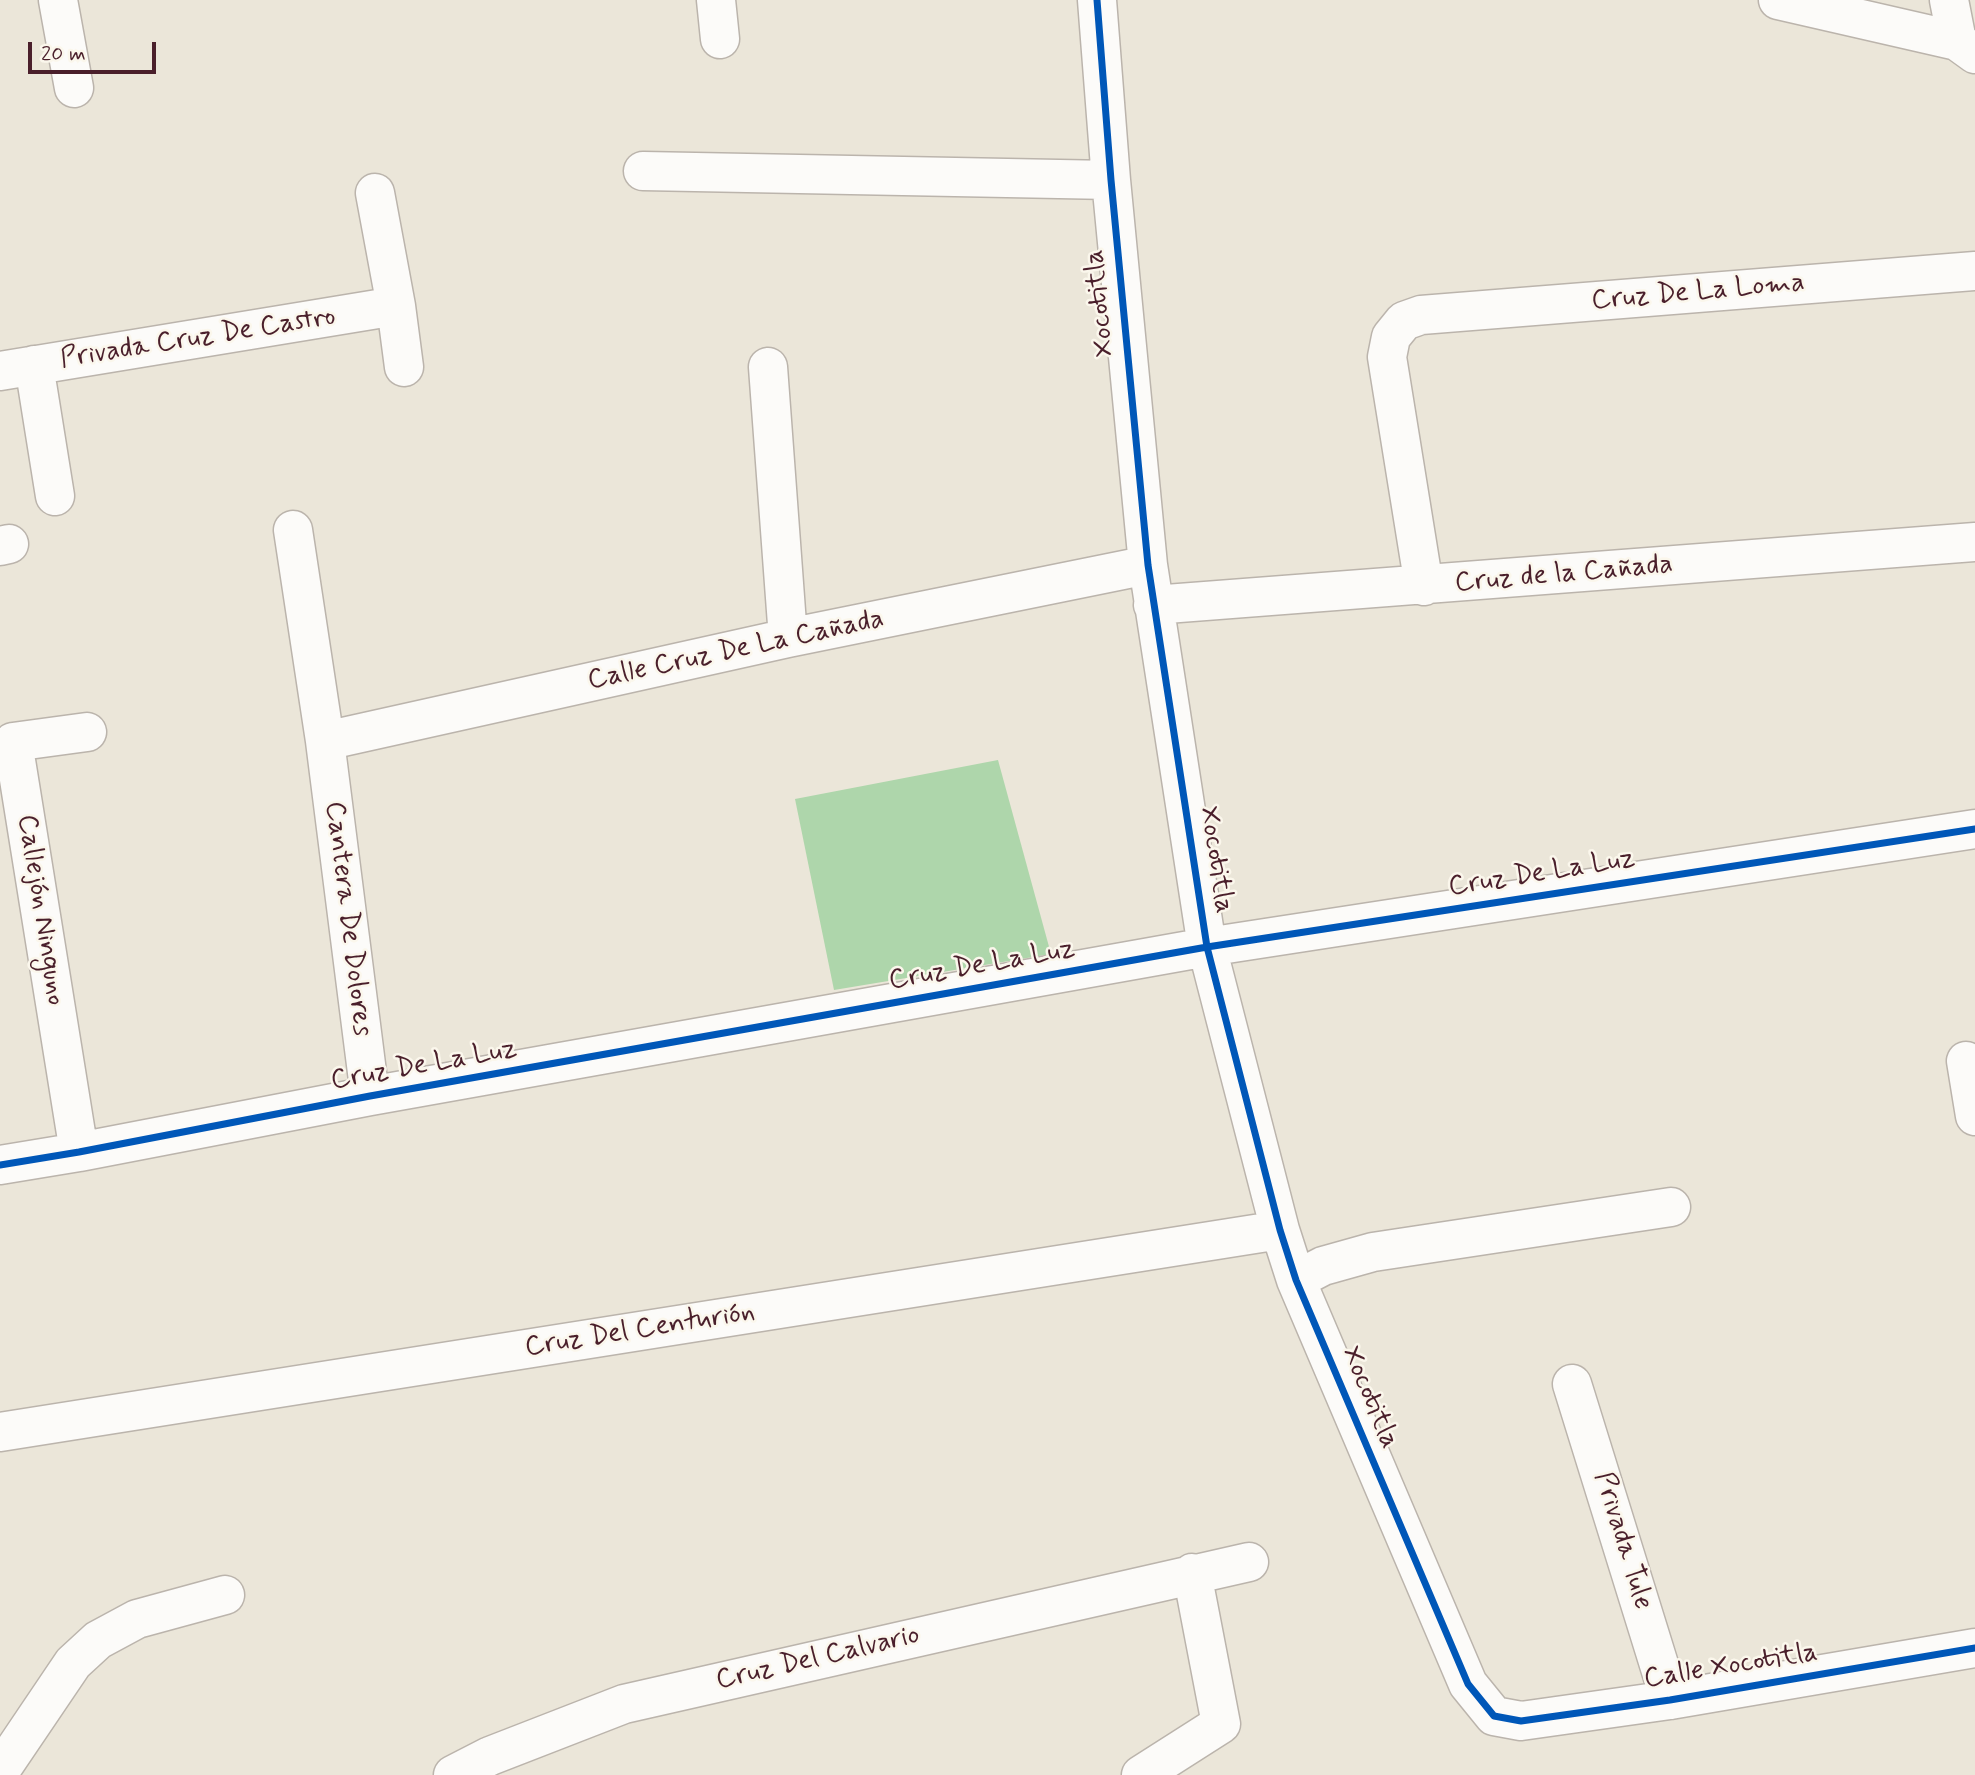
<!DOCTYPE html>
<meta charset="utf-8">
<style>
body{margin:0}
#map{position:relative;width:1975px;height:1775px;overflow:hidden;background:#ebe6d9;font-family:Mynerve,sans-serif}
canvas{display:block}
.scale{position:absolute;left:28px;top:42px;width:128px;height:32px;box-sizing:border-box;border:4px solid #4a1f2b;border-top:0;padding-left:9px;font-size:21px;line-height:24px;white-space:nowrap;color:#4a1f2b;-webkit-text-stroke:5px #fbf7ec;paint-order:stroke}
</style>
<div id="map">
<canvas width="1975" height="1775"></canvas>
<div class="scale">20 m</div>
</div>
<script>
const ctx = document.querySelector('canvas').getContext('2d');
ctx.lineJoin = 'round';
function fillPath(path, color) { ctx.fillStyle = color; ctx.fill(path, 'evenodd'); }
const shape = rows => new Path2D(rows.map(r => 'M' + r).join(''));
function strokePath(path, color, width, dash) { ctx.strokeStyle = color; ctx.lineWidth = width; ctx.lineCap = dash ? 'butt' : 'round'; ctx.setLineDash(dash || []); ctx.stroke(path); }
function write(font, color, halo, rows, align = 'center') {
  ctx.font = font + ' Mynerve,sans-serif'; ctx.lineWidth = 5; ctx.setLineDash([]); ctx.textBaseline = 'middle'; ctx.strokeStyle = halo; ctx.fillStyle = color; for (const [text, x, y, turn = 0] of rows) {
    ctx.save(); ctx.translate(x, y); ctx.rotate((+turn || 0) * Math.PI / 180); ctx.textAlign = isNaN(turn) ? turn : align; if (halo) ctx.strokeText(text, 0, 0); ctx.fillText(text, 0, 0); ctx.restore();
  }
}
fillPath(shape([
 [998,760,1051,954,834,990,795,799]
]), '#aed6ab');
const street = shape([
 [58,0,74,88],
 [716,0,720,39],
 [1097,0,1111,180,1148,565,1207,947,1280,1230,1296,1280,1468,1684,1494,1716,1521,1721,1670,1700,1975,1648],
 [1778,0,1957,41,1975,54],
 [1949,0,1957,41],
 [643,171,1111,180],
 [375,193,396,306,404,367],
 [34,365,55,496],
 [768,367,788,638],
 [0,371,396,306],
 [293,530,325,741,370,1096],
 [0,546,9,544],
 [1424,586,1387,357,1391,337,1404,321,1421,315,1975,271],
 [1153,605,1975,542],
 [325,741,788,638,1148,565],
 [1966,1061,1975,1116],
 [79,1152,13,742,87,732],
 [0,1165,79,1152,370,1096,1207,947,1975,829],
 [1296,1280,1323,1266,1373,1252,1671,1207],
 [1572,1384,1670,1700],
 [0,1432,1280,1230],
 [0,1771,73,1663,98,1640,137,1619,225,1595],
 [453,1775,490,1756,624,1704,1249,1562],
 [1141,1775,1221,1724,1192,1573]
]);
strokePath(street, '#bbb4ac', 41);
strokePath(street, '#fcfbf9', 38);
strokePath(shape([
 [1097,0,1111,180,1148,565,1207,947,1280,1230,1296,1280,1468,1684,1494,1716,1521,1721,1670,1700,1975,1648],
 [0,1165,79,1152,370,1096,1207,947,1975,829]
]), '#0057b8', 7);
write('28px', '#4a1f2b', '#fbf7ec', [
 ["Cruz De La Loma",1698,293,-5],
 ["Xocotitla",1101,303,-96],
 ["Privada Cruz De Castro",198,339,-9],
 ["Cruz de la Cañada",1564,575,-5],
 ["Calle Cruz De La Cañada",736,651,-12],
 ["Xocotitla",1215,860,81],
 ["Cruz De La Luz",1542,874,-9],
 ["Callejón Ninguno",40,910,81],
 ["Cantera De Dolores",347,919,83],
 ["Cruz De La Luz",982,966,-10],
 ["Cruz De La Luz",424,1066,-10],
 ["Cruz Del Centurión",640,1331,-9],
 ["Xocotitla",1369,1398,67],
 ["Privada Tule",1622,1541,73],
 ["Cruz Del Calvario",818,1659,-13],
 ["Calle Xocotitla",1731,1667,-9]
]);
</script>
